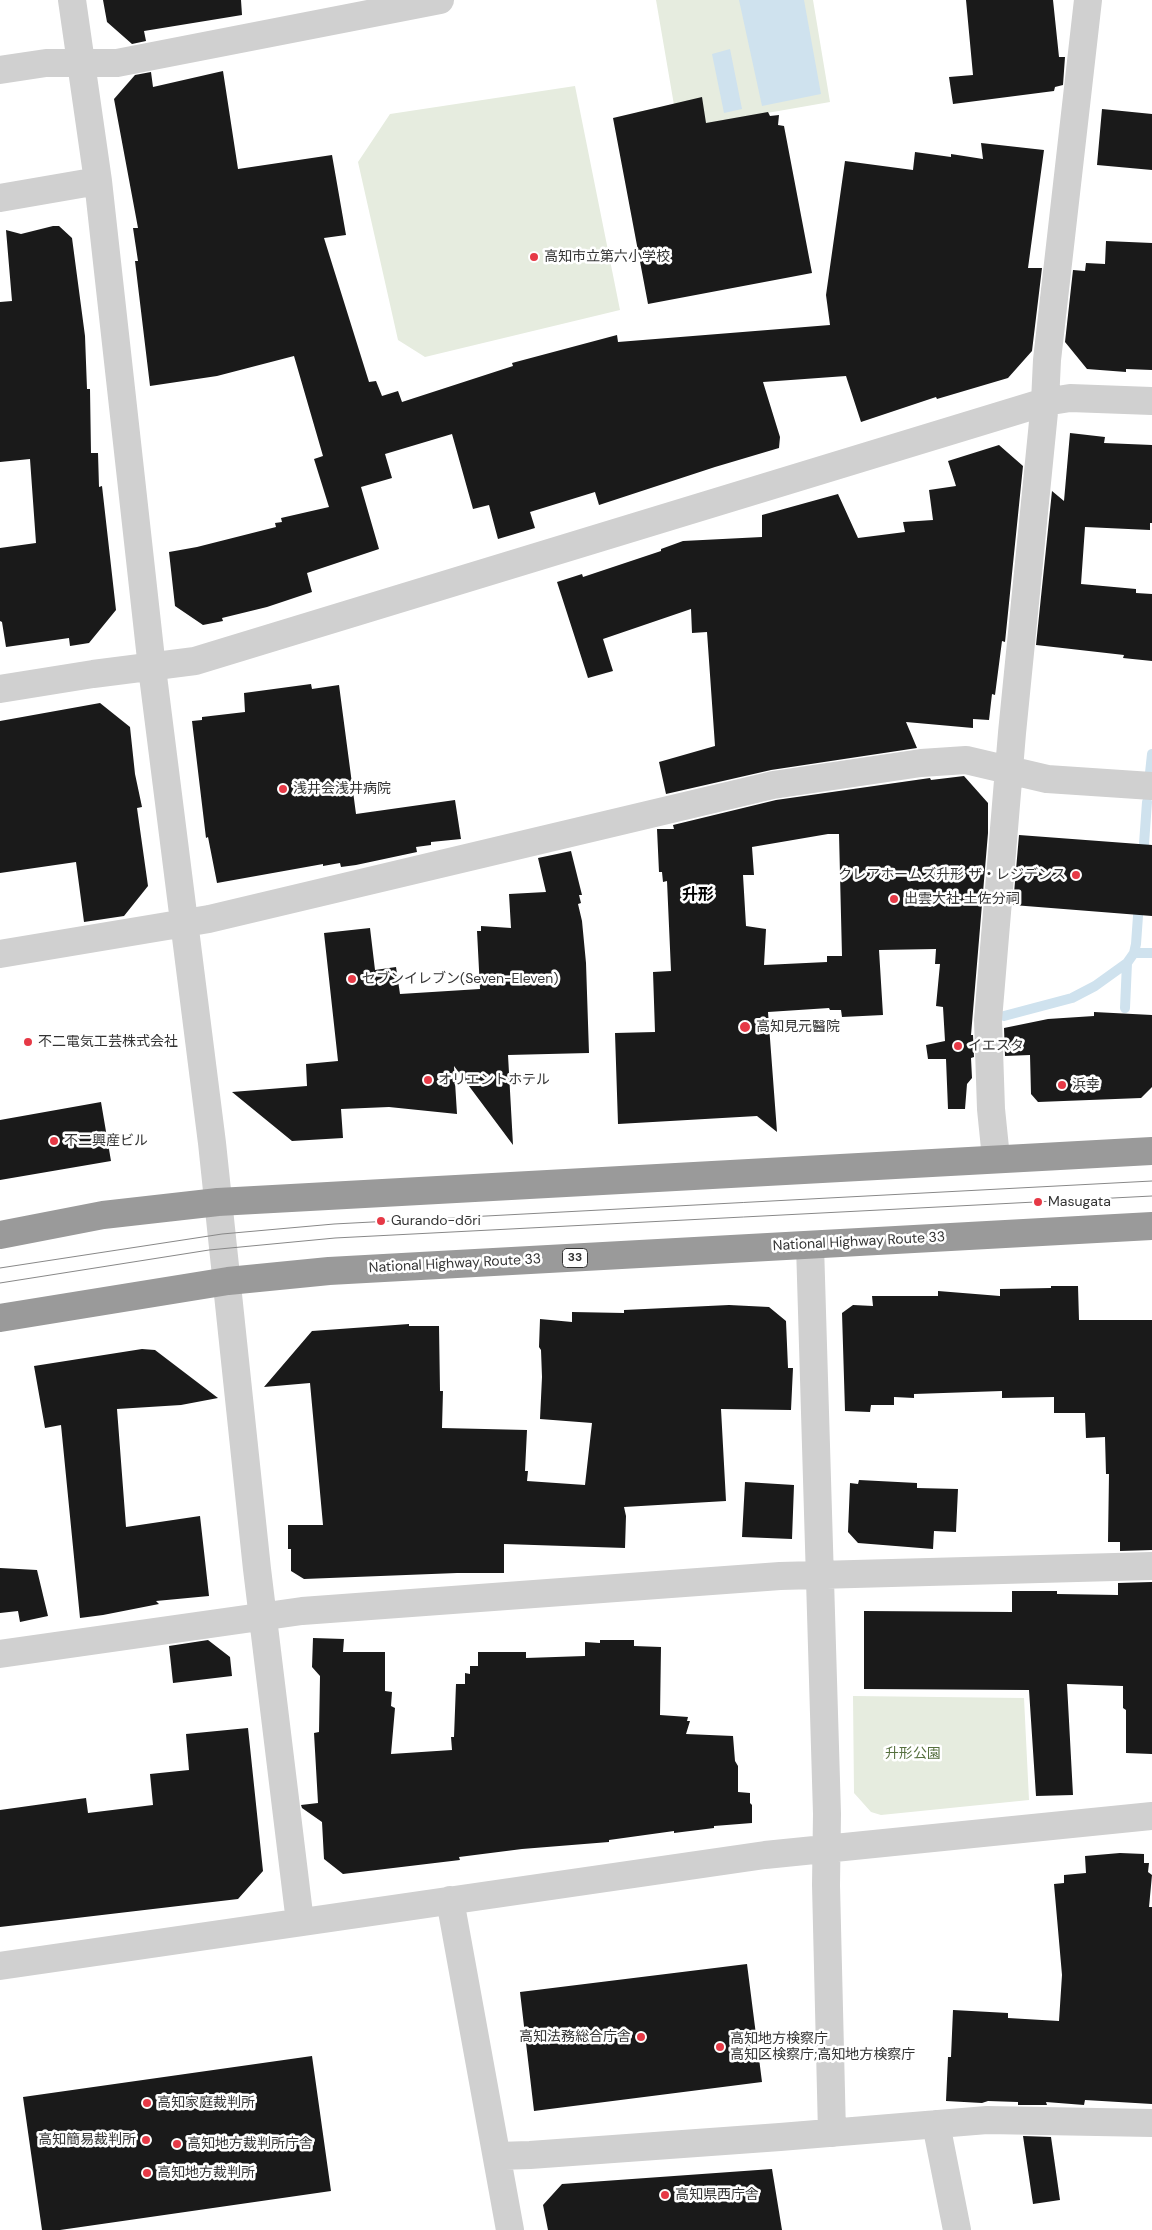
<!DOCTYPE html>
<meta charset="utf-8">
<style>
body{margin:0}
canvas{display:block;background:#fff}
</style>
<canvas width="1152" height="2230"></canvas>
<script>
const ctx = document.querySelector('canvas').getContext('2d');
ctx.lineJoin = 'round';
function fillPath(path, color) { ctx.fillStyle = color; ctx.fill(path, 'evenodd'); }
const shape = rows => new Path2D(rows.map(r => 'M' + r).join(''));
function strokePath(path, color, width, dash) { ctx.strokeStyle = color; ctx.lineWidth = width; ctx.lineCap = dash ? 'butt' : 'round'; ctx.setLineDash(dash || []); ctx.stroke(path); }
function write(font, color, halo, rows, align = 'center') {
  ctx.font = font + ' "DM Sans","Noto Sans JP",sans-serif'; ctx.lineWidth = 5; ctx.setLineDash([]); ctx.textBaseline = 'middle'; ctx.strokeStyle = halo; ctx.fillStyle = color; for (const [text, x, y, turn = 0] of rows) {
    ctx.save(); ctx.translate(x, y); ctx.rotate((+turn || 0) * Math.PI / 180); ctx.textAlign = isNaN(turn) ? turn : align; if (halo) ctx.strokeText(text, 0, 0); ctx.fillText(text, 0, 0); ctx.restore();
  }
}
fillPath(shape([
 [656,0,813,0,830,102,681,128,640,128,637,112,674,105],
 [575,86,620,310,425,357,398,340,358,162,390,114],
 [853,1696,1024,1698,1029,1800,881,1815,871,1812,854,1793]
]), '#e6ecdf');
fillPath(shape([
 [739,0,804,0,821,94,762,106],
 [730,49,742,109,724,113,712,54]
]), '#cfe2ee');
strokePath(shape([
 [1150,773,1152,754],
 [1143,858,1147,802],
 [1134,953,1152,953],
 [1125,1008,1127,963],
 [1004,1016,1072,998,1095,986,1127,963,1134,953,1136,944,1139,902]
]), '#cfe2ee', 10);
fillPath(shape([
 [103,0,241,0,242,15,144,31,146,41,132,44,107,22],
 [966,0,1053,0,1059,57,1065,57,1063,85,1055,87,1054,91,953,104,949,77,973,75],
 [223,71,238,169,332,155,346,235,324,238,369,382,376,381,382,396,398,391,402,402,513,366,512,363,617,335,618,342,830,325,826,295,845,161,913,170,915,152,951,157,951,154,983,159,981,143,1044,150,1028,268,1042,268,1032,351,1008,378,937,399,936,397,861,422,846,376,763,382,780,437,779,448,715,467,599,505,595,492,530,512,535,528,498,539,489,505,473,509,452,434,385,454,392,478,361,487,379,549,307,573,312,592,267,607,222,618,223,621,203,625,175,606,169,552,197,547,276,527,275,523,282,522,281,518,329,507,314,459,323,456,294,356,217,376,150,386,135,261,138,261,133,228,138,228,114,99,135,75,151,72,153,87],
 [702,97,706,123,768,112,770,116,779,115,778,125,784,126,812,273,648,304,613,118],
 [1102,109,1152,114,1152,170,1097,165],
 [53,226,59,226,72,238,85,336,87,389,90,389,91,453,98,453,99,487,102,486,116,610,89,643,70,646,69,638,6,647,2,622,0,621,0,548,36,543,30,459,0,462,0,302,12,301,6,230,21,234],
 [1106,241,1152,243,1152,370,1126,369,1126,372,1087,369,1065,342,1073,270,1085,271,1086,263,1105,264],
 [1070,433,1105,437,1104,443,1152,445,1152,523,1150,523,1150,530,1085,527,1081,584,1136,589,1136,593,1152,594,1152,661,1123,658,1124,655,1036,645,1052,491,1064,501],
 [999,445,1023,466,1005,642,1002,641,995,695,992,694,989,720,973,719,973,728,906,722,917,748,771,770,666,794,659,762,715,746,707,632,692,633,691,609,603,639,613,671,588,678,557,582,582,574,583,577,661,551,661,549,683,541,762,537,762,515,838,494,858,538,905,532,903,522,933,520,929,490,956,486,948,461],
 [311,684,312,689,339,685,356,814,455,800,461,839,431,842,431,845,416,847,417,852,356,865,341,867,340,863,323,866,323,864,217,883,208,837,206,838,192,721,202,720,202,717,245,712,244,693],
 [100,703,130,727,135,774,142,807,137,808,148,886,124,916,84,922,76,862,0,873,0,721],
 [964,776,988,803,988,833,971,1035,973,1035,974,1057,971,1058,972,1078,967,1084,965,1109,948,1109,946,1059,928,1059,926,1045,945,1041,943,1007,936,1006,940,964,935,964,936,949,879,950,883,1015,842,1017,841,1010,830,1010,829,1008,768,1012,777,1132,757,1116,618,1124,615,1033,655,1032,653,972,671,971,667,881,663,882,662,872,659,872,657,829,674,829,673,825,776,800,930,778,931,780],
 [828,834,839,834,842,956,827,956,827,962,764,965,766,929,746,926,743,875,754,875,752,847],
 [1019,835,1152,845,1152,916,1013,905],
 [571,851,582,895,579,895,581,903,578,904,582,921,586,963,589,1053,508,1055,513,1145,454,1066,457,1114,389,1107,341,1109,343,1138,292,1141,232,1092,307,1086,306,1064,338,1061,324,933,370,928,375,970,396,967,400,994,480,989,477,931,481,931,481,926,511,928,509,894,546,892,538,858],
 [1094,1012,1152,1015,1152,1087,1141,1098,1038,1102,1031,1094,1030,1055,1005,1056,1004,1028,1048,1019,1094,1016],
 [101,1102,111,1161,0,1180,0,1120],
 [1051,1286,1078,1286,1079,1320,1152,1320,1152,1550,1120,1551,1120,1542,1108,1542,1109,1474,1106,1474,1105,1437,1086,1438,1085,1413,1054,1413,1054,1397,1002,1398,1002,1391,914,1394,914,1398,894,1397,894,1405,871,1405,870,1412,845,1411,842,1313,853,1305,873,1306,872,1296,938,1296,938,1291,1000,1296,1000,1289,1051,1288],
 [729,1305,769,1307,786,1321,788,1368,793,1368,791,1410,721,1409,726,1501,624,1507,626,1516,625,1548,504,1544,504,1573,457,1573,304,1579,291,1571,291,1549,288,1549,288,1525,323,1525,310,1383,264,1387,312,1331,409,1324,409,1326,439,1326,440,1391,443,1391,442,1428,527,1430,525,1471,528,1471,527,1481,585,1485,592,1423,540,1419,542,1377,541,1350,539,1347,540,1319,572,1322,572,1312,624,1313,624,1310],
 [142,1349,155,1350,218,1398,181,1405,117,1409,126,1527,200,1516,209,1596,156,1601,159,1604,103,1615,80,1618,61,1425,45,1428,34,1366],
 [859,1480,917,1483,917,1488,958,1489,956,1532,934,1531,933,1549,858,1543,848,1532,850,1483,858,1484],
 [745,1482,794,1485,792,1539,742,1537],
 [0,1568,37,1570,48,1616,20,1622,18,1611,0,1613],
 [1152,1582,1152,1754,1126,1753,1126,1710,1123,1708,1123,1686,1067,1684,1073,1795,1036,1796,1029,1690,864,1689,864,1611,1012,1612,1012,1591,1057,1591,1057,1594,1118,1595,1118,1583],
 [313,1638,344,1639,343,1652,385,1652,385,1691,392,1692,391,1706,395,1708,391,1754,452,1750,451,1737,454,1737,456,1684,465,1684,465,1673,470,1674,470,1666,478,1666,478,1652,526,1652,526,1658,585,1656,585,1642,600,1643,600,1640,634,1640,634,1646,661,1647,660,1715,688,1717,687,1721,690,1721,686,1734,733,1736,735,1761,738,1766,738,1792,750,1793,750,1803,752,1805,752,1823,714,1826,714,1828,674,1833,674,1831,609,1840,609,1842,522,1849,459,1857,460,1860,343,1874,324,1859,322,1822,302,1808,301,1805,318,1803,314,1733,319,1732,320,1676,312,1667],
 [208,1640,230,1657,232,1676,173,1683,169,1646],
 [248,1728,263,1871,238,1899,0,1927,0,1810,86,1798,88,1813,153,1805,150,1774,189,1770,186,1734],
 [1120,1853,1144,1854,1144,1863,1149,1863,1148,1872,1152,1875,1149,1907,1152,1907,1152,2104,1085,2100,1084,2105,1046,2102,1047,2105,1018,2105,1018,2102,988,2101,982,2103,946,2101,948,2057,951,2057,953,2010,1008,2013,1008,2018,1059,2021,1062,1975,1054,1884,1064,1883,1064,1875,1086,1873,1085,1856],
 [747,1964,762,2082,534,2111,520,1992],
 [312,2056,331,2191,60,2230,42,2230,23,2097],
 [1023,2136,1051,2137,1060,2200,1033,2204],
 [772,2169,782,2230,548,2230,543,2205,562,2184]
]), '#1a1a1a');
strokePath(shape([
 [72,0,98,181,152,668,212,1143,257,1569,300,1922],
 [0,70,46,63,117,63,440,0],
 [0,198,98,181],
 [0,689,93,674,195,661,1045,402,1070,398,1152,401],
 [0,954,209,919,773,785,921,763,966,760,1047,779,1152,786],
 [996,1158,991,1109,988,1020,1012,733,1045,402,1047,360,1088,0],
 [810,1245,827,1814,826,1885,832,2133],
 [0,1654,302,1611,780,1576,1152,1566],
 [450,1900,510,2230],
 [0,1966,765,1855,1152,1816],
 [936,2124,957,2230],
 [497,2156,530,2155,780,2137,987,2120,1152,2123]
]), '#d0d0d0', 28);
strokePath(shape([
 [0,1235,103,1215,218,1202,1152,1151],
 [0,1318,228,1281,329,1271,1152,1226]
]), '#9a9a9a', 28);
strokePath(shape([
 [0,1268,222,1234,334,1224,1152,1181],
 [0,1283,209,1250,335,1238,1152,1196]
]), '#888', 1);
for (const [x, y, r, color] of [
 [534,257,5,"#e63946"],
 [283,789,5,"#e63946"],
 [1076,875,5,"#e63946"],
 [894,899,5,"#e63946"],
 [352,979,5,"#e63946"],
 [745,1027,6,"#e63946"],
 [28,1042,5,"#e63946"],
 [958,1046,5,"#e63946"],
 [428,1080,5,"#e63946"],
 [1062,1085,5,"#e63946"],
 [54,1141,5,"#e63946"],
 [1038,1202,5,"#e63946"],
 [381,1221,5,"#e63946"],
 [641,2037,5,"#e63946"],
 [720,2047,5,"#e63946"],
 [147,2103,5,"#e63946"],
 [146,2140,5,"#e63946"],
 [177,2144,5,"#e63946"],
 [147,2173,5,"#e63946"],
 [665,2195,5,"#e63946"]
]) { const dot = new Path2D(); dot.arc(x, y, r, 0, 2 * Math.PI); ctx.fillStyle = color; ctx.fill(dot); strokePath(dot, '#fff', 2); }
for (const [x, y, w] of [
 [575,1258,25]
]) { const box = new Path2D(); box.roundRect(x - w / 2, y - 9.5, w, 19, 4); ctx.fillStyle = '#fff'; ctx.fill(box); strokePath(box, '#333', 1); }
write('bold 12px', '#333', null, [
 ["33",575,1258]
]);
write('14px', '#333', '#fff', [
 ["高知市立第六小学校",544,257],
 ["浅井会浅井病院",293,789],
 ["クレアホームズ升形 ザ・レジデンス",1066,875,"right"],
 ["出雲大社 土佐分祠",904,899],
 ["セブンイレブン(Seven-Eleven)",362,979],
 ["高知見元醫院",756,1027],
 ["不二電気工芸株式会社",38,1042],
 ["イエスタ",968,1046],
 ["オリエントホテル",438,1080],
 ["浜幸",1072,1085],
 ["不二興産ビル",64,1141],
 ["Masugata",1048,1202],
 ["Gurando-dōri",391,1221],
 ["高知法務総合庁舎",631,2037,"right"],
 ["高知地方検察庁",730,2039],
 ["高知区検察庁;高知地方検察庁",730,2055],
 ["高知家庭裁判所",157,2103],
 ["高知簡易裁判所",136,2140,"right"],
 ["高知地方裁判所庁舎",187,2144],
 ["高知地方裁判所",157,2173],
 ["高知県西庁舎",675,2195]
], 'left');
write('14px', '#333', '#fff', [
 ["National Highway Route 33",859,1242,-3],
 ["National Highway Route 33",455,1264,-3]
]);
write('14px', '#56703f', '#fff', [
 ["升形公園",913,1754]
]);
write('bold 16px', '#000', '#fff', [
 ["升形",698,896]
]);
</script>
